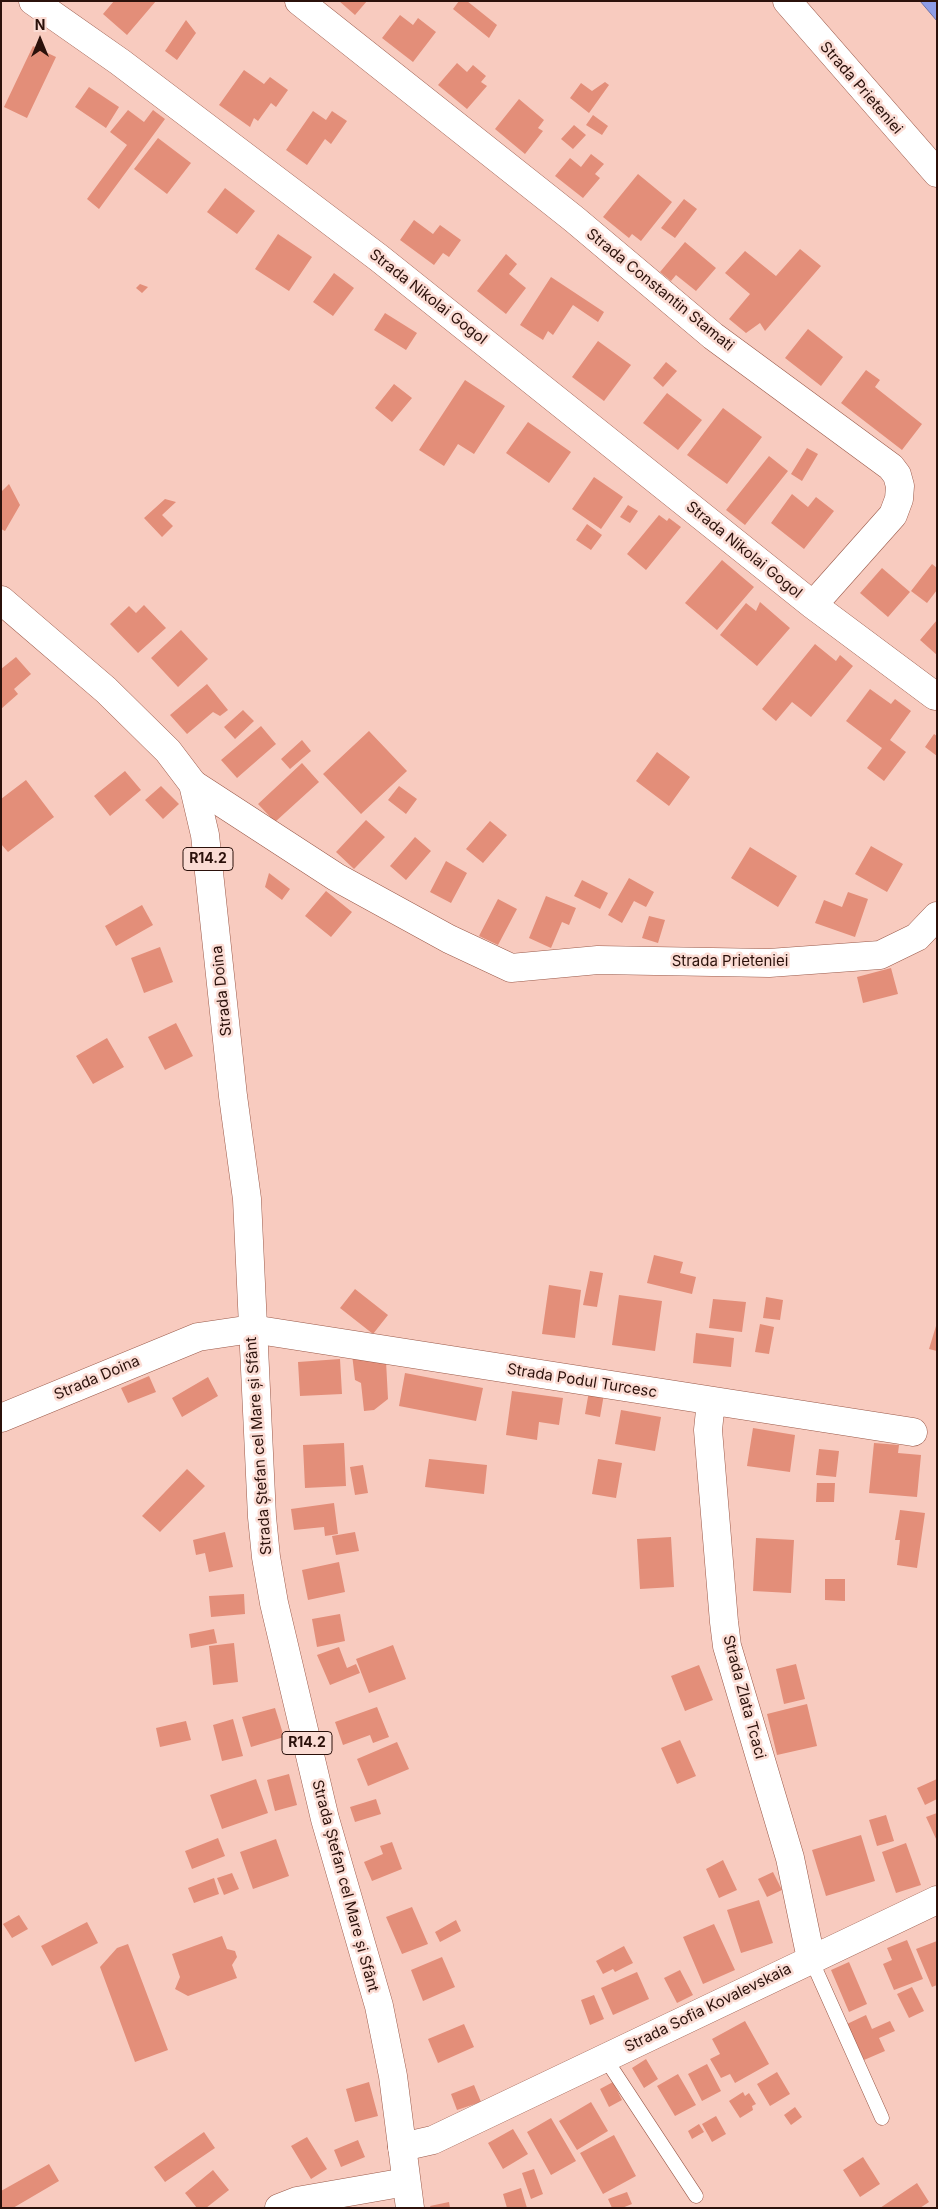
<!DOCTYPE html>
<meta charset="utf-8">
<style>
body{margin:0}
#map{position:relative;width:938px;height:2209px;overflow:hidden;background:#f8cbbf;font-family:Inter,sans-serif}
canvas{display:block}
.frame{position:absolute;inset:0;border:2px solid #2b110b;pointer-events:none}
.north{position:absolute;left:15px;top:15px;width:50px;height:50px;-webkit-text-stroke:4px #fbdcd4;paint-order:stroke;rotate:0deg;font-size:14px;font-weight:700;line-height:20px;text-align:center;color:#2b110b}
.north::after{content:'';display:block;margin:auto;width:18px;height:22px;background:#2b110b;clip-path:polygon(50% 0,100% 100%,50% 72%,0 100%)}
</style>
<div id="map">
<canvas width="938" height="2209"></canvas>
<div class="frame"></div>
<div class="north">N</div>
</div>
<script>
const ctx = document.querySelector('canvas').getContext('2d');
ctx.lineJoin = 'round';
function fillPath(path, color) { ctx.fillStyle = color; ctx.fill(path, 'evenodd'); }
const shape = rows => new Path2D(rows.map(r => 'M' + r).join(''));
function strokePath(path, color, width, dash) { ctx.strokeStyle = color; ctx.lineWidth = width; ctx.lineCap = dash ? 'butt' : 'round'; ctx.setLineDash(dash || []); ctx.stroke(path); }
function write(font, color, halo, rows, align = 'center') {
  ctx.font = font + ' Inter,sans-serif'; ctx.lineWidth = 5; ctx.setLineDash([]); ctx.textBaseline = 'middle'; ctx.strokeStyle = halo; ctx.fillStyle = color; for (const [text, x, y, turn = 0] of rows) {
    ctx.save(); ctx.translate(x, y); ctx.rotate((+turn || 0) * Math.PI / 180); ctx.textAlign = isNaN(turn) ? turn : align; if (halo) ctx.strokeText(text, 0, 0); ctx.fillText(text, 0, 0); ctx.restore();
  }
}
const water = shape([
 [920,1,937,1,937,21,920,1]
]);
fillPath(water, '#8e9de7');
strokePath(water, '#7073a5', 1);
fillPath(shape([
 [114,1,156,1,127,35,103,14],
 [339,1,367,1,355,15],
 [459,1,467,1,497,25,489,38,453,9],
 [400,15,413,25,418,18,436,32,413,62,382,38],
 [186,20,196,33,177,60,165,51],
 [33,46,56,57,27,118,4,107],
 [457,63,467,72,473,65,486,76,481,82,487,86,467,109,438,85],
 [244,70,264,84,270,77,288,90,276,107,271,103,258,121,254,118,250,127,219,105],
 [605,82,609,85,589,113,570,98,581,83,592,91],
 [89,87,119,107,106,128,75,107],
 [519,99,544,120,538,128,543,131,525,154,495,129],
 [128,110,144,122,153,110,165,119,99,209,87,199,127,145,110,132],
 [313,111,326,120,332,111,347,121,331,144,325,139,307,165,286,150],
 [593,115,608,126,602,135,586,125],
 [574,125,586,135,573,149,561,139],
 [158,138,191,163,167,194,134,169],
 [591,154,604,164,595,174,600,178,583,198,555,176,570,158,581,167],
 [638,174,672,202,641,241,632,234,629,238,603,217],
 [225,188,255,211,237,234,207,212],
 [684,199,697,209,675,238,661,228],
 [414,220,433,234,440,225,461,240,449,257,443,253,434,265,400,240],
 [278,234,312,257,289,291,255,269],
 [685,242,716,268,696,291,676,275,671,281,660,272],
 [800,249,821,266,765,331,760,323,746,333,729,319,750,294,725,273,745,251,776,276],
 [506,254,517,264,509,274,526,288,506,314,477,291],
 [334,273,354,288,333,316,313,302],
 [551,277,604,312,598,322,573,305,553,335,548,331,543,340,520,325],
 [140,284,148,287,142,293,136,288],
 [385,313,417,333,406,350,374,330],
 [808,329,843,357,821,386,785,358],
 [598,341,631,365,604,401,572,377],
 [666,362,677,371,663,387,653,378],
 [866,370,880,380,875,387,922,424,902,450,841,403],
 [465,380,505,406,474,454,458,444,444,466,419,450],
 [394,384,412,398,392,422,375,408],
 [667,393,702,420,678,450,643,423],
 [723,408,762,437,727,484,687,455],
 [528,422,571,452,549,483,506,453],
 [807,448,818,454,802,481,791,474],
 [769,456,788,471,745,525,726,510],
 [594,477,623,497,601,529,572,509],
 [9,484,20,505,5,531,1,529,1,492],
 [792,494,808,507,816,497,834,511,804,549,771,523],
 [165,499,176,502,162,515,173,526,162,537,144,518],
 [628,505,638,511,630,523,620,517],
 [659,515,667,521,669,518,681,527,646,570,627,554],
 [587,524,602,535,591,550,576,540],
 [722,560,754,587,717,630,685,603],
 [932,564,937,568,937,590,927,603,911,591],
 [882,568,910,592,888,617,860,593],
 [760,602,790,628,757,666,720,635,746,603,756,611],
 [144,605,166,628,138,653,110,624,129,606,136,613],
 [937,620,937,655,920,640],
 [181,630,208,659,178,687,151,658],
 [815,644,836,661,840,655,853,666,811,717,792,702,776,721,762,709],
 [16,657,31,674,14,689,18,694,1,709,1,669],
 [207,684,228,710,220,716,213,712,187,734,170,715],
 [870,689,891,704,895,699,911,711,890,740,906,752,884,781,867,768,882,748,846,721],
 [243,710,254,721,235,739,224,727],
 [261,726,276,744,237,778,221,760],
 [369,731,407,771,361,814,323,774],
 [934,734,937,736,937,756,925,747],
 [302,740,311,751,290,769,281,759],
 [657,752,690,777,669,806,636,781],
 [302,763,319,782,275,822,258,804],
 [125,771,141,790,110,816,94,796],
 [26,780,54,817,8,852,1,844,1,799],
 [161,786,179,804,163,819,145,800],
 [399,786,417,799,406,814,388,800],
 [366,820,385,837,354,869,336,852],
 [490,821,507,835,483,863,466,849],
 [415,837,431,851,406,880,390,866],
 [871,846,903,864,887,892,855,874],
 [750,847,797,876,778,907,731,878],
 [446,861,467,873,451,903,430,892],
 [269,873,290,889,282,900,265,887],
 [629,878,654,892,646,907,634,901,622,923,608,915],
 [582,880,608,893,600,909,574,896],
 [326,891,352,912,331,937,305,916],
 [848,892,868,899,855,937,815,923,824,900,842,907],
 [546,896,576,908,569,925,562,922,551,948,529,938],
 [498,899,517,909,498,945,479,936],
 [142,905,153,925,116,946,105,926],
 [649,916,665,920,658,943,642,938],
 [160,947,173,982,144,993,131,958],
 [891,968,898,994,863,1003,857,977],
 [176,1023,193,1056,165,1070,148,1037],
 [107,1038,124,1067,93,1084,76,1056],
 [654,1255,683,1262,680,1273,696,1277,692,1294,647,1283],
 [590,1271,603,1273,597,1307,583,1305],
 [549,1285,581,1290,575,1338,542,1334],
 [355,1289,388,1315,373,1334,340,1308],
 [619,1295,662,1301,655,1351,612,1345],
 [766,1297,783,1300,780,1320,763,1318],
 [713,1299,746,1302,742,1332,709,1328],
 [760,1324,774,1327,769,1354,755,1352],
 [936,1326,937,1326,937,1351,929,1349],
 [696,1333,734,1338,731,1367,693,1363],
 [352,1354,386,1361,388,1399,374,1410,364,1411,361,1383,355,1380],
 [340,1359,342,1394,300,1396,298,1362],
 [405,1373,483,1388,476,1421,399,1406],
 [149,1376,156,1392,128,1403,121,1388],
 [208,1377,218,1396,182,1417,172,1398],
 [512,1391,563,1398,559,1425,539,1422,537,1440,506,1435],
 [589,1391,604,1394,600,1417,585,1414],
 [621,1410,661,1417,655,1451,615,1444],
 [753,1428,795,1435,790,1472,747,1466],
 [344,1443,346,1486,305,1488,303,1445],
 [874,1443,899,1445,898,1453,921,1455,917,1497,869,1493],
 [819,1449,839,1451,836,1477,816,1475],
 [429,1459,487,1465,484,1494,425,1487],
 [598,1459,622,1463,616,1498,592,1494],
 [363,1465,368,1493,355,1495,350,1467],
 [187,1469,205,1486,160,1532,142,1516],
 [817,1483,835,1483,834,1502,816,1502],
 [334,1503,338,1534,325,1536,324,1527,294,1530,291,1509],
 [900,1510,925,1513,917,1568,897,1565,900,1540,895,1540],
 [225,1532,233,1567,209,1572,205,1553,196,1555,193,1540],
 [355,1532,359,1551,336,1555,332,1536],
 [671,1537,674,1587,640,1589,637,1539],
 [756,1538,794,1540,791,1593,753,1591],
 [339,1562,345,1592,308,1600,302,1570],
 [825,1579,845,1579,845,1601,825,1600],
 [244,1594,245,1614,211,1617,209,1596],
 [340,1614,345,1641,317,1647,312,1619],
 [214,1629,217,1643,191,1648,189,1634],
 [234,1643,238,1682,213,1685,209,1646],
 [393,1645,406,1679,369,1693,356,1659],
 [339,1647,347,1668,356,1664,360,1673,330,1685,317,1655],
 [796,1664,805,1699,784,1704,776,1669],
 [699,1665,713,1700,685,1711,671,1676],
 [807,1704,817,1746,777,1755,767,1714],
 [377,1707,389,1737,373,1743,370,1735,343,1745,335,1722],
 [275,1708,284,1737,251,1747,242,1717],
 [233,1719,243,1756,222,1761,213,1725],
 [186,1721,191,1740,160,1747,156,1728],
 [680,1740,696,1776,677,1784,661,1748],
 [397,1742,409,1769,368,1786,357,1759],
 [289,1774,297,1805,275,1811,267,1780],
 [256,1779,268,1813,222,1829,210,1795],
 [937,1779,937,1799,925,1805,917,1788],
 [376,1799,381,1814,355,1822,350,1807],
 [937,1813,937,1841,926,1817],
 [886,1815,894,1841,877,1846,869,1820],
 [861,1835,875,1881,826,1896,812,1850],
 [218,1838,225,1856,192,1869,185,1851],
 [276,1839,289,1876,253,1889,240,1852],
 [392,1842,402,1869,372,1881,364,1862,383,1854,380,1846],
 [906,1843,921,1885,896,1893,882,1852],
 [723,1860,737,1890,719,1898,706,1869],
 [773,1872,782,1890,767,1897,758,1879],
 [232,1873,239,1889,224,1895,217,1878],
 [214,1878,219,1894,194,1903,188,1888],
 [759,1900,773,1943,741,1953,727,1910],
 [412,1907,428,1944,402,1954,386,1917],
 [19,1915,28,1929,12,1938,3,1924],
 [456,1920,461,1931,440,1942,435,1932],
 [87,1922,98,1943,52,1966,41,1946],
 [714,1924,735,1970,703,1984,683,1937],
 [222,1936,227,1949,235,1951,237,1957,232,1965,237,1978,188,1996,175,1989,180,1977,172,1954],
 [907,1940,923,1979,894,1990,883,1964,892,1960,887,1948],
 [937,1941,937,1985,932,1987,916,1949],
 [128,1944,168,2050,135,2062,100,1967,117,1948],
 [624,1946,633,1963,615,1972,613,1969,603,1974,596,1961],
 [442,1957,455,1987,423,2001,411,1970],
 [849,1962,867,2004,849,2012,831,1970],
 [680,1970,693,1995,677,2003,664,1978],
 [637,1972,649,1999,613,2015,601,1988],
 [912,1987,924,2011,909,2018,897,1994],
 [594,1995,604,2019,590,2025,581,2000],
 [866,2015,872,2029,890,2021,895,2031,879,2038,885,2051,864,2060,847,2024],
 [745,2021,769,2064,735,2083,730,2074,721,2078,710,2059,720,2054,712,2039],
 [464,2024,474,2047,438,2063,428,2039],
 [646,2059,658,2079,644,2088,632,2068],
 [707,2064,721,2091,702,2101,688,2074],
 [777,2072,790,2094,770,2106,757,2084],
 [678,2074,696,2105,675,2116,657,2086],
 [369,2082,378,2116,355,2122,346,2089],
 [613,2082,622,2100,609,2107,600,2089],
 [474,2085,481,2102,457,2110,451,2094],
 [743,2092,745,2096,749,2093,756,2104,752,2106,753,2110,740,2118,729,2101],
 [591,2102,608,2131,577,2150,559,2121],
 [795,2107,802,2117,791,2125,784,2115],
 [716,2116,726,2134,712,2142,702,2124],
 [551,2118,576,2161,551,2175,527,2132],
 [699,2124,704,2132,692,2139,688,2131],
 [513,2129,528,2154,503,2169,488,2143],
 [204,2132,215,2148,165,2182,154,2167],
 [614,2135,636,2176,603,2194,580,2153],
 [307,2137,327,2169,311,2179,291,2146],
 [358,2140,365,2157,341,2167,334,2150],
 [863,2157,880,2184,860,2197,843,2170],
 [49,2164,59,2181,13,2208,1,2208,1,2191],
 [534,2169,543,2194,531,2199,522,2173],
 [213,2170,229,2190,206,2208,197,2208,185,2193],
 [917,2183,929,2202,920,2208,880,2208],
 [521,2188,527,2208,507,2208,503,2194],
 [627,2192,632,2204,622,2208,612,2208,608,2199],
 [449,2202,450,2208,431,2208,430,2206]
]), '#e38e79');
const service = shape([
 [811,1959,882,2118],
 [605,2058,696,2196]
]);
const minor = shape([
 [33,1,120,62,379,258,813,605,935,696],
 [299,1,574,219,713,336,891,467,897,475,900,486,899,499,893,515,813,605],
 [787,1,937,173],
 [193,784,336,877,449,939,511,968,598,960,769,963,880,955,917,937,937,916],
 [711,1401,708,1430,724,1622,727,1646,790,1858,811,1959],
 [1,1418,198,1337,252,1329,913,1432],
 [402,2147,433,2140,937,1900],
 [279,2208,297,2201,406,2182]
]);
const primary = shape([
 [1,600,106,690,168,751,193,784,205,835,233,1096,247,1199,262,1517,266,1557,274,1603,325,1819,379,2006,393,2076,410,2208]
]);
strokePath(service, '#9a5949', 15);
strokePath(minor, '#9a5949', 29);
strokePath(primary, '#9a5949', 29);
strokePath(service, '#fff', 14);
strokePath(minor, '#fff', 28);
strokePath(primary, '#fff', 28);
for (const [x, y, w] of [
 [208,859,50],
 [307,1743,50]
]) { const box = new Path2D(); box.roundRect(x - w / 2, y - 11.5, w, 23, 4); ctx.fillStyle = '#fbdcd4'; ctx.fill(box); strokePath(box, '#2b110b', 1); }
write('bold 14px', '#2b110b', null, [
 ["R14.2",208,859],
 ["R14.2",307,1743]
]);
write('15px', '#2b110b', '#fbdcd4', [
 ["Strada Prieteniei",861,88,49],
 ["Strada Constantin Stamati",660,290,39],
 ["Strada Nikolai Gogol",428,297,38],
 ["Strada Nikolai Gogol",744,550,39],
 ["Strada Prieteniei",730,961],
 ["Strada Doina",222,991,-96],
 ["Strada Doina",97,1378,-23],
 ["Strada Podul Turcesc",582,1381,9],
 ["Strada Ștefan cel Mare și Sfânt",259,1446,-94],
 ["Strada Zlata Tcaci",744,1697,75],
 ["Strada Ștefan cel Mare și Sfânt",345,1886,75],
 ["Strada Sofia Kovalevskaia",708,2008,-26]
]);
</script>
